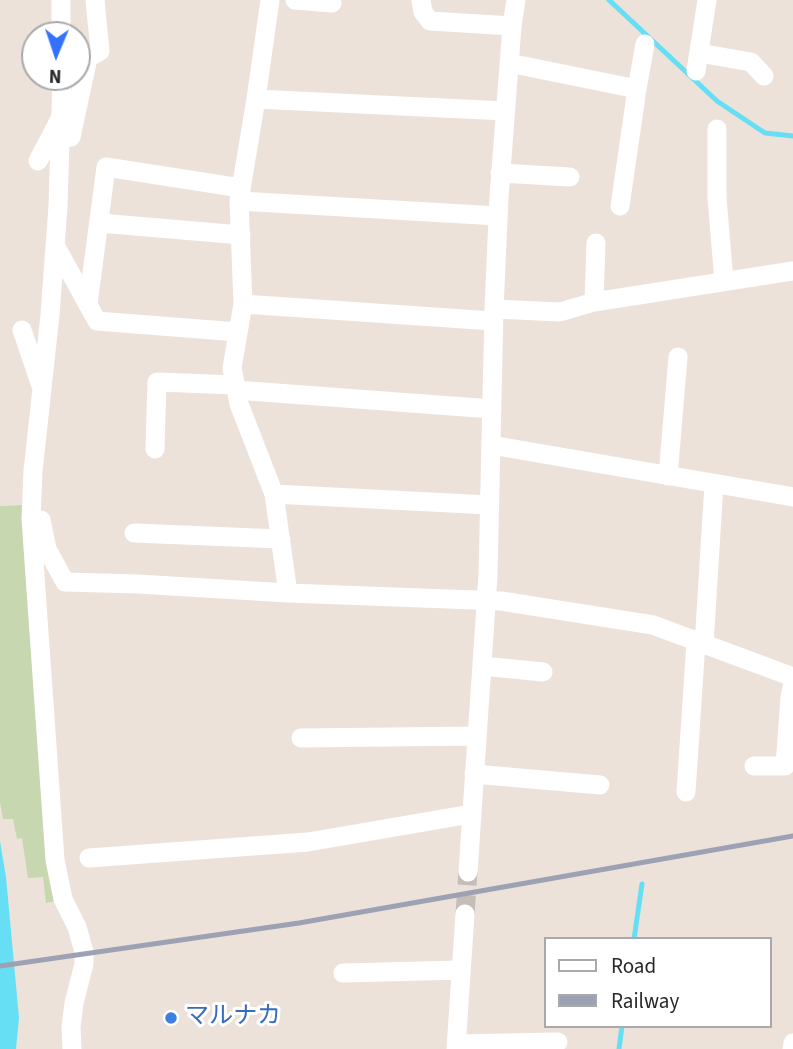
<!DOCTYPE html>
<meta charset="utf-8">
<style>
body{margin:0}
#map{position:relative;width:793px;height:1049px;overflow:hidden;background:#ece2da;font-family:"Source Sans 3",sans-serif}
canvas{display:block}
.legend{position:absolute;left:544px;top:937px;width:228px;height:91px;box-sizing:border-box;background:#fff;border:2px solid #a9a9a9;margin:0;padding:9px 12px;list-style:none;font-size:21px;color:#292929}
.legend li{display:flex;align-items:center;gap:14px;height:35px}
.legend b{width:35px;border:2px solid #a9a9a9}
.north{position:absolute;left:21px;top:21px;width:70px;height:70px;box-sizing:border-box;background:#fff;border:2px solid #a9a9a9;border-radius:50%;rotate:182deg;font-size:19px;font-weight:700;line-height:28px;text-align:center;color:#292929}
.north::after{content:'';display:block;margin:auto;width:24px;height:32px;background:#3471ff;clip-path:polygon(50% 0,100% 100%,50% 72%,0 100%)}
</style>
<div id="map">
<canvas width="793" height="1049"></canvas>
<ul class="legend">
<li><b style="height:9px;background:#fff"></b>Road</li>
<li><b style="height:9px;background:#9ca2b4"></b>Railway</li>
</ul>
<div class="north">N</div>
</div>
<script>
const ctx = document.querySelector('canvas').getContext('2d');
ctx.lineJoin = 'round';
function fillPath(path, color) { ctx.fillStyle = color; ctx.fill(path, 'evenodd'); }
const shape = rows => new Path2D(rows.map(r => 'M' + r).join(''));
function strokePath(path, color, width, dash) { ctx.strokeStyle = color; ctx.lineWidth = width; ctx.lineCap = dash ? 'butt' : 'round'; ctx.setLineDash(dash || []); ctx.stroke(path); }
function write(font, color, halo, rows, align = 'center') {
  ctx.font = font + ' "Source Sans 3","Noto Sans JP",sans-serif'; ctx.lineWidth = 6; ctx.setLineDash([]); ctx.textBaseline = 'middle'; ctx.strokeStyle = halo; ctx.fillStyle = color; for (const [text, x, y, turn = 0] of rows) {
    ctx.save(); ctx.translate(x, y); ctx.rotate((+turn || 0) * Math.PI / 180); ctx.textAlign = isNaN(turn) ? turn : align; if (halo) ctx.strokeText(text, 0, 0); ctx.fillText(text, 0, 0); ctx.restore();
  }
}
fillPath(shape([
 [25,505,56,901,46,903,43,877,28,878,22,838,17,839,13,819,3,819,0,802,0,506]
]), '#c7d7b0');
fillPath(shape([
 [0,841,6,877,19,1018,16,1049,0,1049]
]), '#66dff4');
strokePath(shape([
 [609,0,717,101,765,133,793,136],
 [634,939,642,884],
 [619,1049,622,1026]
]), '#66dff4', 5);
strokePath(shape([
 [465,914,468,872]
]), '#c5bdb7', 19, [19, 10]);
strokePath(shape([
 [61,0,61,35],
 [295,0,332,3],
 [421,0,423,12,430,21,512,26],
 [699,53,751,62,764,76],
 [509,63,637,89,620,206],
 [696,71,707,0],
 [62,77,58,206,50,315,33,471,31,519,55,860,63,899,77,927,84,952,84,964,74,1003,71,1027,72,1049],
 [637,89,645,44],
 [256,99,270,0],
 [717,129,717,198,724,281],
 [71,137,88,58,100,51,95,0],
 [38,161,60,119],
 [500,173,570,177],
 [239,201,256,99,505,111],
 [100,223,241,235],
 [55,245,97,321,238,332],
 [594,302,596,243],
 [88,304,106,167,241,188],
 [243,304,493,321],
 [494,309,560,312,594,302,793,271],
 [22,330,40,383],
 [236,390,492,409],
 [491,445,793,497],
 [155,449,157,382,235,385],
 [668,476,678,357],
 [274,494,489,505],
 [41,520,47,549,65,582,138,584,288,593,501,601,653,625,793,677],
 [134,533,281,539],
 [288,593,274,494,239,404,232,368,243,304,239,201,498,216],
 [704,645,714,484],
 [482,666,543,672],
 [301,738,477,736],
 [754,766,785,766,790,697,793,683],
 [474,774,600,785],
 [686,792,696,642],
 [89,858,308,842,471,814],
 [468,872,488,575,494,309,499,197,512,26,516,0],
 [343,973,461,970],
 [456,1044,558,1042],
 [456,1049,465,914],
 [792,1049,793,1043]
]), '#fff', 19);
strokePath(shape([
 [0,966,299,923,793,836]
]), '#9ca2b4', 5);
for (const [x, y, r, color] of [
 [171,1018,7,"#3f7fe0"]
]) { const dot = new Path2D(); dot.arc(x, y, r, 0, 2 * Math.PI); ctx.fillStyle = color; ctx.fill(dot); strokePath(dot, '#fff', 2.5); }
write('24px', '#366cbe', '#fff', [
 ["マルナカ",185,1018]
], 'left');
</script>
